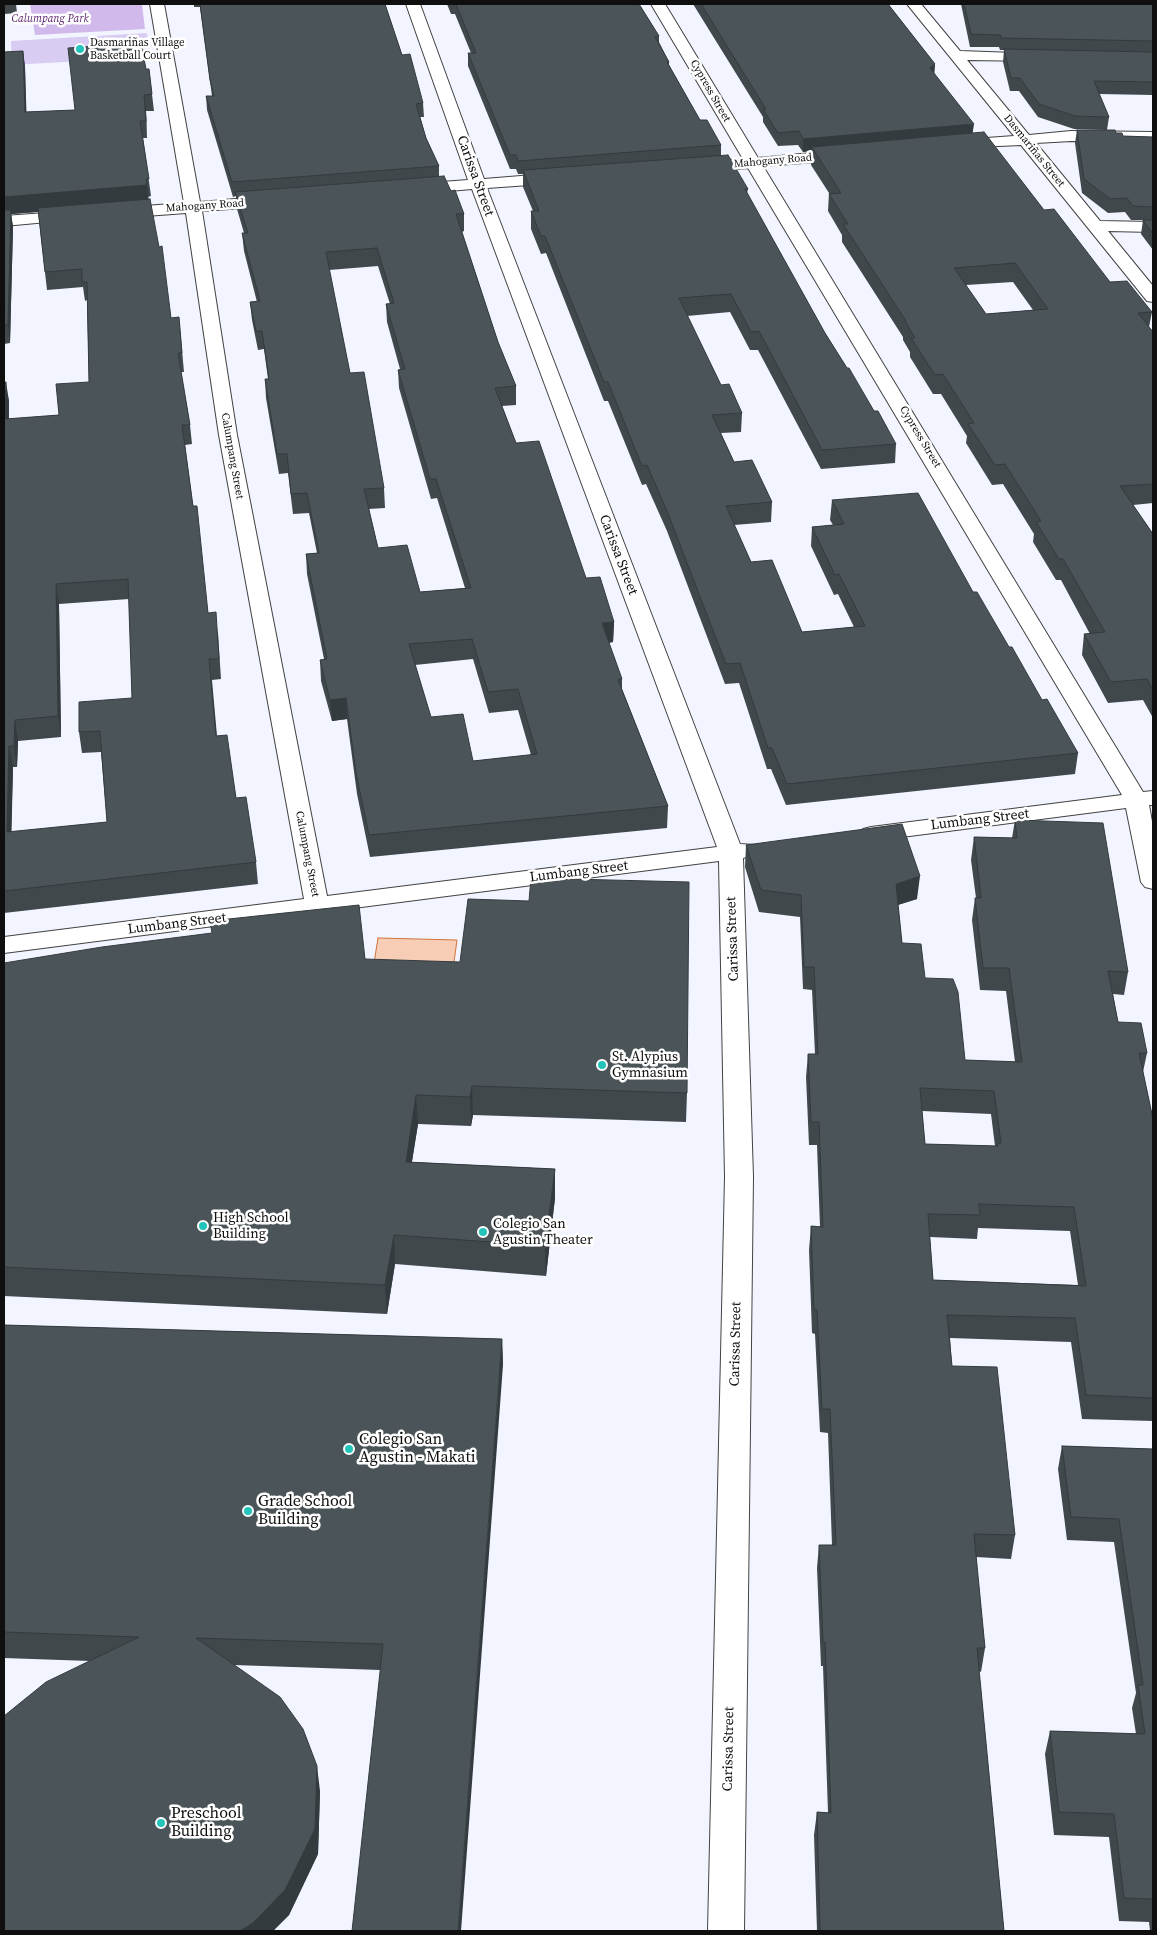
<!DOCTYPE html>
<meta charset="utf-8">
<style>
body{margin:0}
#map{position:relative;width:1157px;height:1935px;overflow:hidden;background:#f2f5ff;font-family:"Source Serif 4",serif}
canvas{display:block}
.frame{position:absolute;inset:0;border:5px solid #0f0f0f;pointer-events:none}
</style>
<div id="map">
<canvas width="1157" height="1935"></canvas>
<div class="frame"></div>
</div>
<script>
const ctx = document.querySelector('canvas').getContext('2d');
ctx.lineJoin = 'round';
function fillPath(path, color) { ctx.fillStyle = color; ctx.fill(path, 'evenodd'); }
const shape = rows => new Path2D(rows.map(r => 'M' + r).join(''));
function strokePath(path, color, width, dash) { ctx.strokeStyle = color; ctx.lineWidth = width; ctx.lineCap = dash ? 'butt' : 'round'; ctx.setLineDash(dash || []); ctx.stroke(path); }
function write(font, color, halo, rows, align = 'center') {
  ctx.font = font + ' "Source Serif 4",serif'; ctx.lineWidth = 5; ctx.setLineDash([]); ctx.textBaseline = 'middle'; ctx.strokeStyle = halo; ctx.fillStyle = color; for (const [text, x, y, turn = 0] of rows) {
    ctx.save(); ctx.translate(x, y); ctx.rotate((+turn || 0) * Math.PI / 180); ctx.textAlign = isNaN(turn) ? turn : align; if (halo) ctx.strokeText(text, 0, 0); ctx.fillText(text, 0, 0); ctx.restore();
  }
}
fillPath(shape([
 [30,4,142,4,145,29,35,35]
]), '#d1baeb');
fillPath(shape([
 [147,33,150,57,12,65,11,41]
]), '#d8ccf2');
const water = shape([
 [378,938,457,940,451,984,371,982,378,938]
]);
fillPath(water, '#f8cdb5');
strokePath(water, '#d1733a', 1);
const minor = shape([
 [150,4,164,4,200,202,271,196,279,201,271,206,202,211,237,435,327,896,717,847,472,189,415,194,407,189,415,184,468,180,406,4,420,4,484,179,558,173,566,178,558,183,487,188,740,844,755,845,759,850,755,855,743,858,753,1177,744,1931,708,1931,725,1177,719,861,4,953,4,937,304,899,219,435,186,213,119,218,111,213,119,208,184,203,150,4],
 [651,4,665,4,758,158,844,150,852,155,844,160,763,166,1143,792,1153,791,1153,805,1149,805,1153,827,1153,889,1145,887,1141,882,1126,808,871,841,863,839,859,834,863,829,871,827,1122,795,748,168,700,172,692,167,700,162,743,159,651,4],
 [907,4,921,4,960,51,1043,54,1045,57,1043,60,1038,61,967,60,1029,135,1071,131,1153,132,1153,142,1071,141,1036,143,1100,221,1153,222,1153,232,1108,231,1153,286,1153,302,1147,301,1021,145,954,148,951,145,954,142,959,140,1014,136,907,4],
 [74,211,82,216,80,219,4,226,4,216,74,211]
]);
strokePath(minor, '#424242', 2);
fillPath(minor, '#fff');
fillPath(shape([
 [4,4,16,4,17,13,4,14],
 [194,4,385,4,402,55,423,103,424,117,420,117,426,138,439,166,439,176,451,191,464,214,464,231,462,232,498,342,516,386,516,405,502,406,516,443,586,578,614,622,613,642,609,643,622,679,622,689,668,806,667,828,370,857,357,794,347,719,332,721,321,681,320,660,324,659,307,574,306,554,317,553,309,513,293,514,288,473,279,474,266,398,265,379,268,379,264,349,258,350,252,320,250,302,257,302,244,251,242,233,244,233,237,209,236,196,233,197,207,110,206,96,212,96,200,7,194,7],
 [378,266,390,304,386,304,387,322,400,369,398,370,399,388,431,499,437,498,465,588,420,592,378,548,369,509,385,508,384,488,350,373,329,270],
 [473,659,489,713,518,710,531,755,473,761,431,717,415,665],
 [447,4,639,4,659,36,659,42,669,62,669,65,700,120,721,145,721,155,748,189,747,193,825,333,874,411,896,444,895,463,821,469,758,350,750,350,730,312,687,316,721,385,742,413,741,432,721,433,734,462,772,502,771,522,734,525,751,562,802,632,854,627,838,594,834,595,811,546,812,527,833,525,830,520,832,500,973,592,1042,700,1078,753,1075,774,786,805,771,769,767,769,739,683,725,684,667,531,646,484,642,485,608,401,604,401,546,253,541,254,531,229,531,211,533,211,523,187,523,174,518,174,516,169,510,169,468,66,468,53,471,53,455,14,451,14],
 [693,4,888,4,935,64,934,73,973,133,1110,282,1152,312,1149,327,1153,332,1153,503,1133,505,1153,534,1153,718,1143,700,1108,703,1082,655,1084,634,1090,634,1061,580,1056,580,1033,542,1034,534,1003,484,992,485,966,443,967,436,941,394,933,394,910,357,910,352,903,340,903,337,842,242,842,235,828,211,829,193,811,165,811,151,803,152,798,145,778,146,763,122,763,117],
 [1013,282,1033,310,986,314,966,285],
 [961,4,1153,4,1153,95,1099,94,1109,117,1107,130,1074,129,1038,117,1019,91,1010,91,1003,62,1004,50,1000,50,999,47,970,47],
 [23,51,25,67,26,112,75,110,146,69,149,69,154,111,146,111,147,138,143,138,151,196,148,197,171,318,179,317,184,372,181,372,190,425,192,444,185,445,193,506,208,613,218,633,221,679,212,680,217,736,256,862,258,884,4,913,4,382,9,401,9,419,59,415,89,382,87,300,85,301,83,287,47,290,38,212,11,214,13,227,10,343,4,344,4,52],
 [129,599,132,698,79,732,82,753,101,752,107,822,11,832,13,767,17,767,18,741,61,737,59,604],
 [1077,130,1116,133,1123,136,1153,137,1153,250,1141,234,1143,220,1131,220,1125,212,1108,213,1082,193,1075,143],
 [1015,820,1128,972,1124,995,1113,994,1118,1022,1147,1053,1143,1072,1153,1119,1153,1421,1082,1419,1071,1342,950,1338,952,1366,1015,1535,1011,1559,976,1557,985,1648,981,1672,979,1671,1004,1931,817,1931,814,1835,817,1812,828,1813,823,1666,821,1666,817,1568,819,1545,832,1545,828,1433,820,1432,815,1334,812,1333,809,1250,811,1226,820,1227,817,1145,809,1145,806,1077,808,1054,815,1054,812,990,803,989,800,917,759,912,745,867,746,845,917,899,898,905,902,943,925,978,965,1060,1015,1062,1006,991,980,990,972,920,975,898,976,898,971,860,974,837,1012,838],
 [922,1111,991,1114,995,1146,925,1144],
 [978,1228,1070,1231,1078,1285,933,1280,930,1237,977,1239],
 [365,959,687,1093,686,1122,473,1115,471,1126,418,1124,412,1162,555,1169,555,1198,546,1276,395,1264,387,1314,4,1296,4,963],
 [4,1325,502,1339,503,1365,380,1670,234,1665,320,1791,318,1854,289,1915,273,1931,4,1931,90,1661,4,1658],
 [1062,1446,1153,1449,1153,1931,1150,1931,1149,1922,1119,1921,1109,1837,1054,1835,1045,1754,1050,1731,1136,1734,1132,1708,1136,1693,1114,1542,1067,1540,1058,1469]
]), '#40484c');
fillPath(shape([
 [23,51,25,67,27,129,25,112],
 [935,64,934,76,930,68],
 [144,95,146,111,147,138,146,121],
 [974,124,972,137,812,147,811,151,803,152,803,139],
 [147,185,149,203,11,214,13,227,10,343,8,325,4,197],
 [6,382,9,401,8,438,5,419],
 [56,584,59,604,61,737,58,716],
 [614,622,613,642,602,643,602,623],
 [346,698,347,719,332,721,330,700],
 [15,720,18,741,17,767,14,746],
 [9,746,13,767,11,854,7,832],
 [920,876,917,899,894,906,896,884],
 [472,1086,473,1115,471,1126,470,1097],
 [416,1095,418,1124,407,1191,406,1162],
 [555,1169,555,1198,546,1276,545,1246],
 [394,1235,395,1264,387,1314,385,1285],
 [502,1339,503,1365,461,1931,458,1931],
 [317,1766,320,1791,318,1854,289,1915,273,1931,240,1931]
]), '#343b3e');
const building = shape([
 [200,4,385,4,402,55,410,54,423,103,416,104,426,138,439,166,232,182,206,96,214,96,210,80,200,4],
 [456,4,639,4,659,36,655,37,669,62,667,62,700,120,707,120,721,145,518,161,516,155,510,155,468,53,476,53,456,4],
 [701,4,888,4,935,64,930,68,974,124,803,139,799,131,778,133,763,109,766,109,701,4],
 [964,4,1153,4,1153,41,1001,38,1001,35,971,34,964,4],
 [141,43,146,69,149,69,152,94,144,95,146,121,140,121,149,179,146,179,147,185,4,197,4,52,23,51,25,112,75,110,68,48,141,43],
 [1004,49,1153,52,1153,82,1094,81,1109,117,1075,116,1039,104,1020,78,1011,78,1004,49],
 [1077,130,1115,130,1116,133,1122,133,1123,136,1153,137,1153,207,1133,206,1127,198,1110,199,1084,179,1077,130],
 [984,132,1044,210,1054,209,1110,282,1127,281,1152,312,1138,313,1153,332,1153,484,1120,486,1153,534,1153,690,1147,679,1111,682,1084,634,1105,632,1063,559,1059,559,1036,522,1041,521,1005,464,995,465,968,424,974,423,943,374,935,375,911,338,915,338,905,321,906,321,843,224,848,224,829,194,841,193,812,147,984,132],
 [1015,263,1048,309,986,314,954,268,1015,263],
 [728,155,748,189,745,189,825,333,847,368,849,368,874,411,878,411,896,444,822,450,759,331,751,332,731,294,679,298,721,385,729,384,742,413,712,415,734,462,752,460,772,502,726,506,751,562,772,560,802,632,865,626,839,574,835,575,812,527,844,524,832,500,918,493,973,592,977,592,1009,647,1012,647,1042,700,1047,699,1078,753,787,784,772,748,768,748,740,663,726,664,667,511,647,465,642,466,608,382,604,382,545,236,541,236,531,211,539,211,523,170,728,155],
 [444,176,451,191,455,190,464,214,456,214,498,342,516,386,495,388,516,443,539,441,586,578,600,577,614,622,602,623,622,679,618,680,668,806,369,835,356,773,346,698,330,700,320,660,327,659,306,554,319,553,307,493,291,494,287,454,277,454,265,379,269,379,262,331,256,331,250,302,260,301,242,233,248,233,235,192,444,176],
 [377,248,394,303,386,304,405,369,398,370,430,479,436,479,471,588,420,592,407,545,378,548,364,489,384,488,364,372,350,373,326,252,377,248],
 [472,639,488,692,518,689,537,754,473,761,463,714,431,717,409,644,472,639],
 [150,199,159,247,162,246,171,318,179,317,182,353,178,353,190,425,182,425,193,506,197,506,208,613,216,612,219,659,209,659,216,736,227,735,236,798,246,797,256,862,4,891,4,382,6,382,5,419,59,415,56,384,89,382,87,282,82,282,82,269,45,272,38,208,150,199],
 [128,579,132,698,79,702,79,732,100,731,107,822,7,832,9,746,14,746,15,720,58,716,56,584,128,579],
 [4,210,11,210,8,325,4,325,4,210],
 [1143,220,1153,220,1153,234,1143,220],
 [1015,820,1103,823,1128,972,1108,971,1118,1022,1141,1023,1147,1053,1139,1053,1153,1119,1153,1398,1086,1395,1075,1318,947,1315,952,1366,997,1367,1015,1535,974,1534,985,1648,977,1648,1004,1931,820,1931,817,1812,831,1813,825,1642,823,1642,819,1545,836,1545,830,1409,822,1409,817,1310,814,1310,811,1226,823,1227,819,1122,811,1122,808,1054,818,1054,814,967,804,967,801,895,761,890,746,845,902,824,920,876,896,884,902,943,921,944,925,978,953,979,958,992,965,1060,1022,1062,1009,968,983,968,975,898,981,898,974,837,1017,838,1015,820],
 [920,1088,994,1091,1001,1143,998,1143,998,1146,925,1144,920,1088],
 [979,1204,1074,1207,1086,1286,933,1280,928,1214,980,1215,979,1204],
 [531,878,689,882,687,1093,472,1086,470,1097,416,1095,406,1162,555,1169,545,1246,394,1235,385,1285,4,1267,4,963,102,947,212,933,210,921,359,905,365,959,460,962,468,899,529,901,531,878],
 [4,1325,502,1339,458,1931,352,1931,383,1644,196,1638,280,1697,303,1729,317,1766,315,1829,285,1890,253,1923,240,1931,4,1931,4,1716,46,1682,139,1637,4,1632,4,1325],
 [1062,1446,1153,1449,1153,1899,1124,1898,1114,1814,1059,1812,1050,1731,1145,1734,1138,1685,1143,1685,1119,1519,1071,1517,1062,1446]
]);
fillPath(building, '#4b5458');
strokePath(building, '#343b3e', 1);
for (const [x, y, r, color] of [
 [80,49,5,"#23c4b9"],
 [602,1065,5,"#23c4b9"],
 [203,1226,5,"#23c4b9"],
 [483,1232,5,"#23c4b9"],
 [349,1449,5,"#23c4b9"],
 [248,1511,5,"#23c4b9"],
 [161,1823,5,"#23c4b9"]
]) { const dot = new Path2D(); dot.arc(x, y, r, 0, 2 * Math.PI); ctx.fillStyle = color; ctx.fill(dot); strokePath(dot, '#fff', 2); }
write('italic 11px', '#581d6a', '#fff', [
 ["Calumpang Park",50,19]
]);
write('11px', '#0f0f0f', '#fff', [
 ["Dasmariñas Village",90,43],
 ["Basketball Court",90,56]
], 'left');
write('11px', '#0f0f0f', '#fff', [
 ["Cypress Street",710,91,60],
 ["Dasmariñas Street",1034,151,51],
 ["Mahogany Road",773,161,-5],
 ["Mahogany Road",205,206,-4],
 ["Cypress Street",920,437,59],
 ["Calumpang Street",232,456,80],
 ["Calumpang Street",307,854,79]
]);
write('14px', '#0f0f0f', '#fff', [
 ["Carissa Street",475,176,70],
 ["Carissa Street",618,555,69],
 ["Lumbang Street",980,820,-7],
 ["Lumbang Street",579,872,-7],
 ["Lumbang Street",177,924,-7],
 ["Carissa Street",733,939,-92],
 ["Carissa Street",736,1344,-89],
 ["Carissa Street",729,1749,-89]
]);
write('14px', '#0f0f0f', '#fff', [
 ["St. Alypius",612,1057],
 ["Gymnasium",612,1073],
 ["High School",213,1218],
 ["Building",213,1234],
 ["Colegio San",493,1224],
 ["Agustin Theater",493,1240]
], 'left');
write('16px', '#0f0f0f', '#fff', [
 ["Colegio San",359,1440],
 ["Agustin - Makati",359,1458],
 ["Grade School",258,1502],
 ["Building",258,1520],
 ["Preschool",171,1814],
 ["Building",171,1832]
], 'left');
</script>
